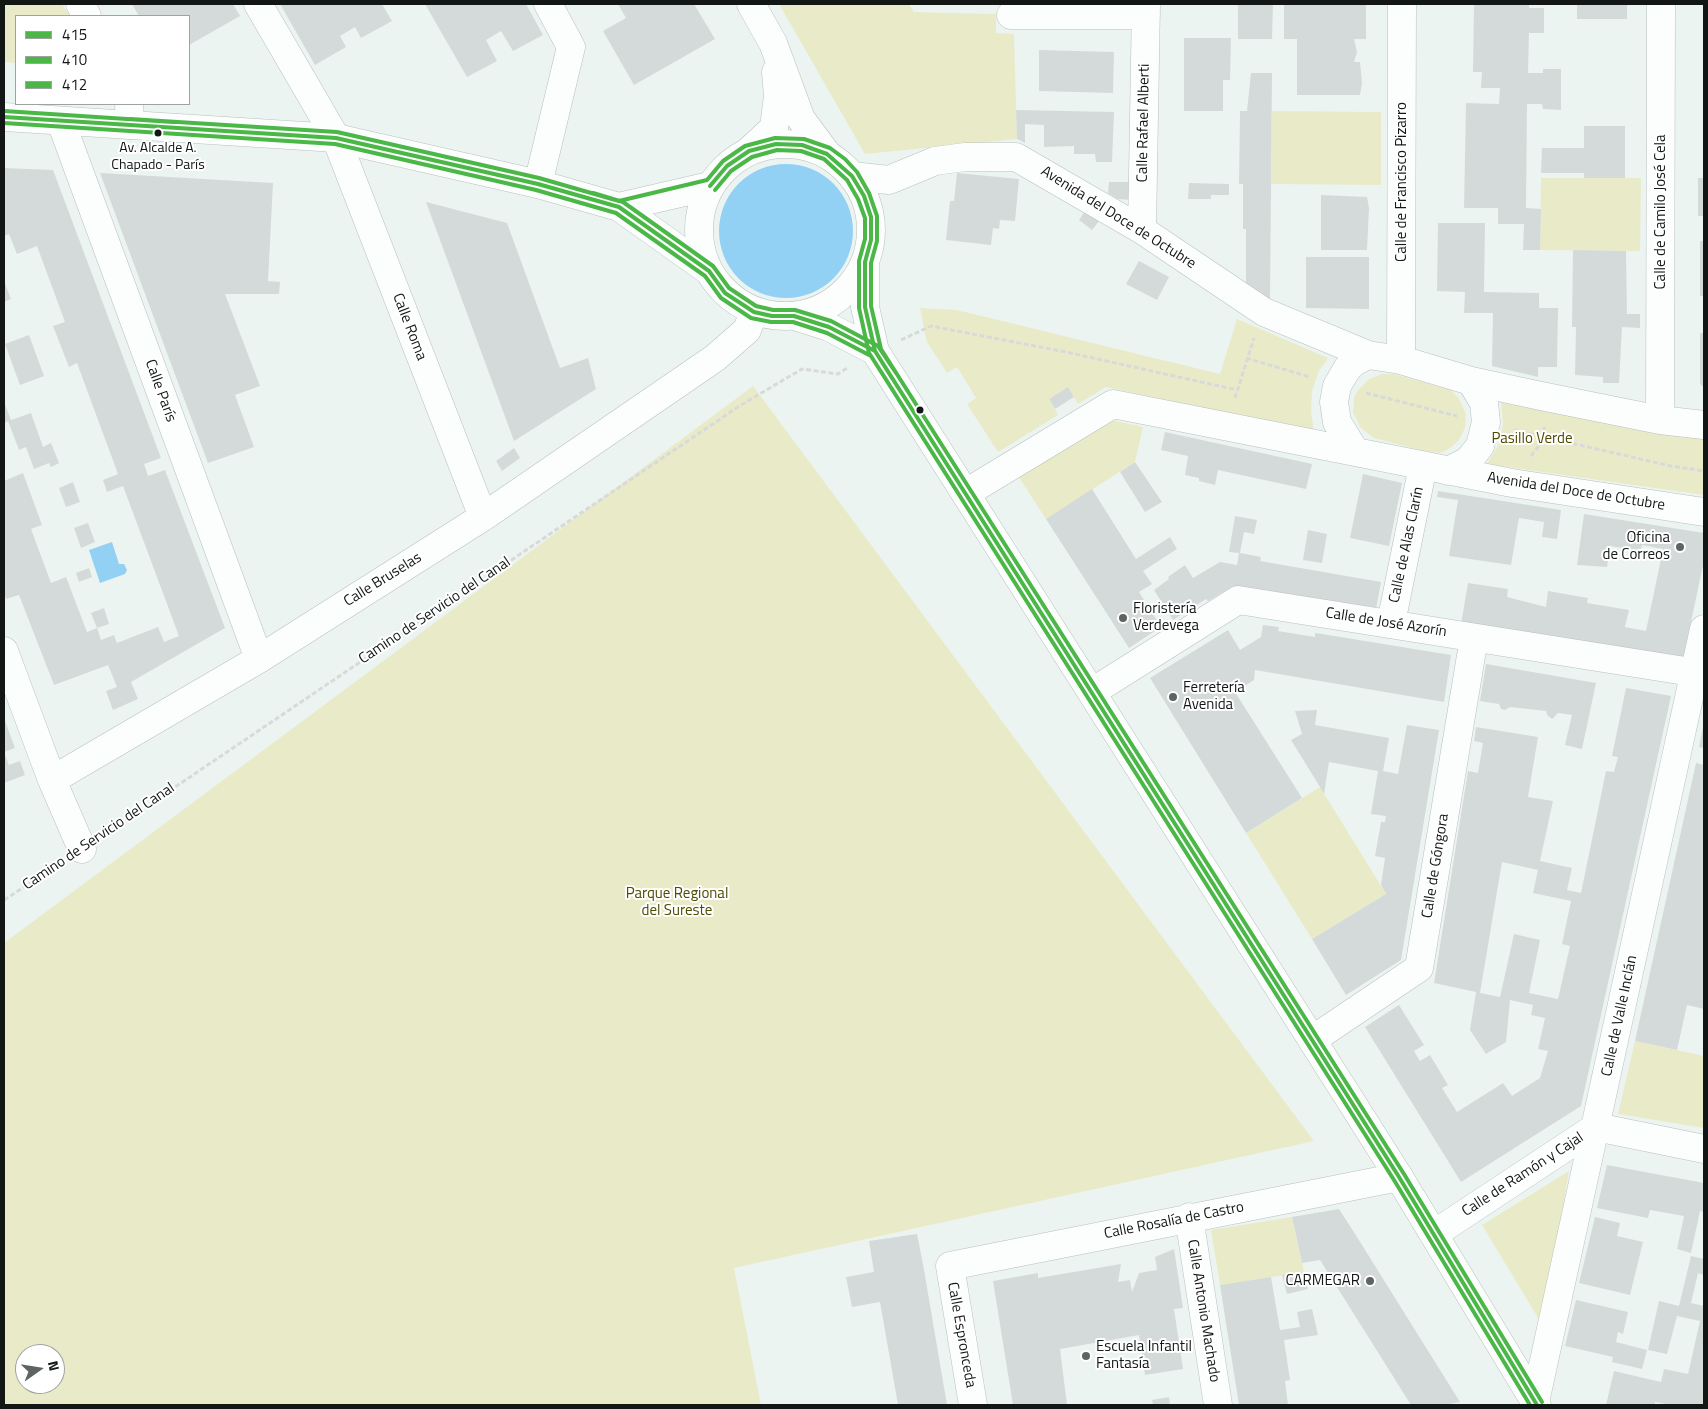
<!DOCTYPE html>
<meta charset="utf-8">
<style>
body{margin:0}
#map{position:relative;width:1708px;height:1409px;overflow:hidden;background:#ecf4f1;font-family:"Titillium Web",sans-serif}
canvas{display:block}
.frame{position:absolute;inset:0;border:5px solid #121715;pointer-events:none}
.legend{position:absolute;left:15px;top:15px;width:175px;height:90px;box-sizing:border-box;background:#fff;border:1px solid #a0a2a1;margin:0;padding:6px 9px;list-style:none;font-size:15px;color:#121715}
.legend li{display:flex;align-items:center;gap:10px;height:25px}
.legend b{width:25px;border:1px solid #a0a2a1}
.north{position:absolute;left:15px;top:1344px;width:50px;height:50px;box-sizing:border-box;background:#fff;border:1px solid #a0a2a1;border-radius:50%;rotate:77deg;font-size:14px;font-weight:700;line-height:20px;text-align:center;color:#121715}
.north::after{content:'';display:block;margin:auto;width:18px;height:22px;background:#5e6462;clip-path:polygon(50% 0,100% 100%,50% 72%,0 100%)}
</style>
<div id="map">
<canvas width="1708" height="1409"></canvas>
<div class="frame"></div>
<ul class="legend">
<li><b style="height:6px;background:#4ab747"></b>415</li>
<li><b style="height:6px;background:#4ab747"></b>410</li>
<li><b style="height:6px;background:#4ab747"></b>412</li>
</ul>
<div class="north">N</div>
</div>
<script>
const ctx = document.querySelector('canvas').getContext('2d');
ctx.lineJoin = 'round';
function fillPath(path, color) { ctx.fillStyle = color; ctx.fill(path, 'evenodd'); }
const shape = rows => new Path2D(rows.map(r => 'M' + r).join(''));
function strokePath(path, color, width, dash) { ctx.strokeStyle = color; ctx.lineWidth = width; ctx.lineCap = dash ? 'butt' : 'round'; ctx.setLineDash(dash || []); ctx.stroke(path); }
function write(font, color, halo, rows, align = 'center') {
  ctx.font = font + ' "Titillium Web",sans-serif'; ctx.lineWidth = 4; ctx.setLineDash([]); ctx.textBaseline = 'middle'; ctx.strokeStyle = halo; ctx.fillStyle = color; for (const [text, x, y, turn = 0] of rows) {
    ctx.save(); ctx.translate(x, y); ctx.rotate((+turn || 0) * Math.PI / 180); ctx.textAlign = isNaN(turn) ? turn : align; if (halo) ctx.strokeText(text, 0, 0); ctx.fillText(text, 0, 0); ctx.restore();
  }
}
fillPath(shape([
 [4,4,62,4,70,16,16,16,16,63,4,62],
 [779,4,909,4,914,12,996,14,996,33,1014,34,1017,139,865,154],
 [1272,111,1381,112,1381,185,1271,184],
 [1541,178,1641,178,1640,251,1540,250],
 [920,308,957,310,1220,374,1237,319,1328,358,1319,371,1312,391,1311,412,1314,431,1106,387,1078,404,1068,387,1049,399,1058,415,998,452,967,404,976,398,957,367,947,373,927,342],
 [1394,374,1451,390,1459,399,1466,414,1465,428,1459,440,1449,449,1440,453,1424,451,1374,438,1361,428,1353,413,1354,397,1358,390,1369,379,1382,374],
 [753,386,1314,1141,734,1268,761,1405,4,1405,4,943],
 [25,1354,55,1354,55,1384,25,1384],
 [1501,402,1615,424,1704,436,1704,495,1487,464,1498,445,1503,424],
 [1111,420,1143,427,1135,462,1046,519,1018,476],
 [1320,787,1386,894,1312,939,1246,833],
 [1635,1041,1704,1056,1704,1128,1618,1114],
 [1569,1171,1543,1326,1482,1225],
 [1292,1217,1304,1272,1220,1285,1211,1230]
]), '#e9ebc8');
fillPath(shape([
 '719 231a67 67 0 1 1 134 0a67 67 0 1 1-134 0Z',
 [112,542,119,564,124,564,127,570,125,574,100,583,89,550]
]), '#93d1f4');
fillPath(shape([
 [132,4,233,4,240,16,189,45,189,16,139,16],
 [280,4,382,4,392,21,361,38,355,27,340,36,346,47,315,65],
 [425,4,526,4,543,35,513,51,501,31,486,40,497,61,467,77],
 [618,4,694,4,715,39,634,85,603,31,626,18],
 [1238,4,1273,4,1272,39,1238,39],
 [1294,4,1366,4,1366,39,1354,39,1357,52,1354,62,1360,62,1362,83,1360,95,1297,95,1297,39,1284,39,1284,5],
 [1474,4,1529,4,1529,8,1544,8,1544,33,1529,33,1528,73,1543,73,1543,69,1561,69,1561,110,1543,109,1542,104,1527,104,1526,208,1541,209,1540,250,1523,250,1524,224,1498,224,1498,208,1464,208,1466,103,1499,104,1500,88,1481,88,1482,72,1473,72],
 [1577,4,1627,4,1627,19,1577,19],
 [1184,38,1231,38,1230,80,1223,80,1223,111,1184,111],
 [1039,50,1114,52,1113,93,1039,91],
 [1251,73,1272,73,1270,299,1246,283,1246,229,1243,229,1243,184,1239,184,1240,111,1247,111],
 [1016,110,1114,112,1112,162,1096,162,1095,154,1074,154,1074,146,1044,147,1044,125,1025,124,1025,143,1017,139],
 [1584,126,1625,126,1625,178,1584,178,1584,173,1541,173,1542,148,1584,148],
 [4,168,53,170,161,458,144,464,148,476,165,470,225,628,131,682,138,699,113,710,106,691,117,687,108,665,54,685,19,595,6,599,4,592,4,481,23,473,42,525,31,529,51,583,66,577,87,632,97,628,101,640,114,635,117,643,158,627,164,642,179,636,123,486,107,492,103,480,118,474,77,363,69,367,53,326,65,322,37,246,17,254,9,234,4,236],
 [100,173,273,183,268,281,280,282,279,294,225,294,260,386,235,395,254,447,208,463],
 [957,173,1019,179,1015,221,1000,220,999,229,993,228,991,245,946,240,950,201,954,201],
 [1698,178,1704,178,1704,216,1698,216],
 [1109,182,1130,182,1130,200,1118,199,1108,193],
 [1189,183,1229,184,1229,195,1211,195,1211,199,1188,199],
 [1321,195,1367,197,1369,208,1367,250,1321,250],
 [426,202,507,223,560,368,588,358,596,389,514,441],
 [1085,211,1099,221,1092,230,1079,220],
 [1438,223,1485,223,1484,292,1539,293,1539,308,1558,308,1557,367,1538,367,1538,377,1492,366,1493,313,1464,313,1465,292,1437,291],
 [1700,241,1704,241,1704,296,1700,296],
 [1573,250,1626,251,1627,314,1640,314,1640,328,1622,327,1619,383,1603,383,1603,377,1575,375,1576,327,1572,327],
 [1306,257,1369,257,1369,309,1306,308],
 [1139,261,1169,277,1157,300,1126,284],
 [4,281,11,299,4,302],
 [1700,333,1704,333,1704,388,1700,384],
 [29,335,44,376,20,385,5,344],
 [1068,387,1074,397,1055,409,1049,399],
 [4,402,11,420,31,413,43,447,51,443,59,463,51,467,49,463,34,469,26,447,19,450,8,421,4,423],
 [1165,432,1312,464,1306,489,1218,470,1215,485,1199,481,1199,478,1185,475,1188,456,1161,450],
 [514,448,520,458,502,471,496,461],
 [1135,462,1162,502,1145,512,1120,472],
 [1363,474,1402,483,1389,546,1350,538],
 [73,482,80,502,66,507,59,488],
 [1092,489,1136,559,1170,537,1177,549,1143,571,1152,584,1139,592,1161,627,1129,648,1046,519],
 [1438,491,1561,510,1557,539,1542,537,1544,522,1519,518,1511,565,1449,556,1458,500,1437,497],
 [1584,514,1704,533,1704,561,1683,659,1461,624,1468,583,1508,589,1507,597,1546,607,1548,591,1588,598,1587,603,1629,610,1625,627,1646,631,1663,549,1642,545,1641,551,1610,546,1607,567,1577,565],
 [1235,516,1257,520,1254,534,1244,532,1240,553,1261,557,1260,561,1381,582,1376,609,1233,586,1208,601,1206,599,1173,620,1154,590,1169,579,1168,577,1185,565,1193,578,1220,562,1237,565,1239,553,1229,552],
 [88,523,95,542,81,548,74,528],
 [1308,530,1327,534,1322,563,1303,560],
 [89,568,92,577,79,582,76,573],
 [104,608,109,624,97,628,91,613],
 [1263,625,1279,627,1278,631,1315,637,1315,633,1322,634,1451,655,1444,702,1255,670,1254,680,1235,692,1302,798,1246,833,1150,678,1228,630,1240,650,1261,637],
 [1486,664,1596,683,1582,749,1565,745,1572,715,1558,713,1552,719,1547,715,1546,711,1510,707,1505,710,1501,709,1499,704,1480,701],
 [1626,688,1671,696,1581,1106,1461,1182,1365,1027,1399,1005,1424,1045,1414,1051,1420,1061,1430,1055,1448,1085,1442,1088,1457,1112,1503,1083,1512,1096,1540,1078,1548,1051,1538,1049,1545,1018,1531,1015,1533,1005,1510,1000,1506,1042,1486,1054,1470,1030,1476,992,1434,983,1468,771,1478,773,1483,743,1474,741,1476,727,1538,737,1528,797,1553,801,1540,861,1572,868,1567,890,1581,893,1606,771,1614,772,1618,757,1612,756],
 [1502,862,1538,870,1533,893,1571,901,1562,944,1570,946,1558,999,1529,993,1540,940,1514,934,1500,997,1480,993],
 [1317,710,1315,725,1389,738,1383,771,1398,774,1407,725,1439,730,1401,960,1346,995,1312,939,1386,894,1381,885,1385,858,1375,856,1381,822,1385,822,1386,816,1371,814,1378,771,1329,762,1324,794,1320,787,1291,740,1302,734,1295,711],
 [4,718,15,748,4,752,9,765,20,761,25,775,4,783],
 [1703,727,1704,727,1704,748,1699,747],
 [1696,763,1704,765,1704,1009,1687,1005,1677,1050,1635,1041],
 [1607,1165,1704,1183,1704,1212,1700,1211,1691,1253,1677,1249,1684,1216,1650,1210,1648,1218,1597,1208],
 [1339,1209,1357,1237,1460,1402,1443,1405,1411,1405,1320,1260,1302,1263,1292,1217],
 [1595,1217,1620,1223,1617,1236,1643,1242,1630,1295,1579,1283],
 [917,1234,923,1264,947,1405,898,1405,880,1302,852,1307,846,1277,874,1272,869,1241],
 [1174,1249,1183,1308,1174,1309,1183,1369,1145,1375,1139,1335,1060,1349,1067,1405,1013,1405,993,1281,1038,1273,1038,1278,1121,1264,1118,1282,1130,1280,1132,1292,1139,1273,1157,1270,1155,1257],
 [1691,1256,1704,1259,1704,1275,1698,1273,1691,1303,1704,1306,1704,1405,1671,1405,1655,1402,1655,1405,1606,1405,1614,1371,1661,1382,1664,1369,1688,1374,1700,1321,1677,1316,1667,1354,1648,1350,1659,1301,1679,1306],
 [1304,1272,1308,1289,1287,1294,1282,1275],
 [1271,1277,1280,1330,1300,1327,1297,1312,1312,1309,1318,1335,1284,1340,1290,1380,1285,1381,1288,1405,1239,1405,1220,1285],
 [1576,1300,1628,1312,1623,1334,1618,1332,1616,1342,1647,1350,1642,1369,1612,1362,1613,1357,1565,1346],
 [1169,1397,1170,1405,1153,1405,1152,1400]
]), '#d4dad9');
const street = shape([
 [80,4,87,16],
 [258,4,336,138,483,517],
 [751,4,773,43,801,119,827,154],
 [1011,15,1146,15],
 [129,104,130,125],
 [61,122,259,659],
 [749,151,774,128,778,96,776,72],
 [852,176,889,180,935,161,965,157,1016,157,1142,230,1264,312,1368,355,1401,360,1471,381,1541,396,1660,420,1704,425],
 [538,184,571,47,548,4],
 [1142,230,1146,4],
 [1401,360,1402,4],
 [1660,420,1661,4],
 [1354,450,1337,422,1334,402,1337,386,1347,369,1354,362,1368,355],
 [1448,471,1468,461,1480,446,1486,422,1484,403,1471,381],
 [966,493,1113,404,1512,483,1704,512],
 [1391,623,1423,466],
 [4,651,52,780,82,849],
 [1092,692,1238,600,1704,674],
 [52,780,259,659,483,517,715,358,747,330,754,312],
 [1312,1040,1419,968,1474,638],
 [1189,1217,1218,1405],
 [1434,1234,1596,1127,1704,1149],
 [1535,1402,1704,629],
 [973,1405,950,1266,1399,1177]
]);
const secondary = shape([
 [4,117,336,138,538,184,619,207,709,271],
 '699 230a86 86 0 1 1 172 0a86 86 0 1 1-172 0Z',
 [619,207,710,186],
 [865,262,865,307,875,351,1399,1177,1537,1405],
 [794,316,829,327,875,351]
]);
strokePath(street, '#b9c0bd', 29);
strokePath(secondary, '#b9c0bd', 29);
strokePath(shape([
 [901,340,931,326,1066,352,1237,390],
 [1246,358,1310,377],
 [1366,393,1457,416],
 [1235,398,1254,338],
 [1514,430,1671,466,1704,471],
 [1531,456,1545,438,1544,427],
 [107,833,741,405,802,369,838,374,847,368],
 [4,900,58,865]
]), '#d7dad8', 3, [5, 2.5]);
strokePath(street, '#fcfdfd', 28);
strokePath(secondary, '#fcfdfd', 28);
strokePath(shape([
 [4,117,336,138,538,184,619,207,709,271,725,293,754,312,772,316,794,316,829,327,875,351,1399,1177,1537,1405],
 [710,186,727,166,749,151,776,144,802,145,827,154,852,176,864,196,871,217,871,240,865,262,865,307,875,351,892,378]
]), '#4ab747', 4);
strokePath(shape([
 [4,123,335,144,536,190,616,213,705,276,721,298,751,318,771,322,793,322,827,333,871,356,1394,1180,1530,1405],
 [715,190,731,171,752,157,777,150,801,151,824,159,847,180,858,199,865,218,865,239,859,261,859,308,869,353,887,381]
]), '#4ab747', 4);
strokePath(shape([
 [4,111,173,122],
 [130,119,337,132,539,178,619,201,707,180,723,161,745,146,775,138,804,139,830,148,845,159,857,172,869,193,877,216,877,241,871,263,871,306,881,349,1404,1174,1542,1402],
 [593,193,623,202,713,266,729,288,756,306,773,310,795,310,831,321,878,346,896,373]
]), '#4ab747', 4);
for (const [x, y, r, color] of [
 [158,133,4.5,"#121715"],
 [920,410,4.5,"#121715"],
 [1680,547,5,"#5e6462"],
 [1123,618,5,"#5e6462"],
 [1173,697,5,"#5e6462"],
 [1370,1281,5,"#5e6462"],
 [1086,1356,5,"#5e6462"]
]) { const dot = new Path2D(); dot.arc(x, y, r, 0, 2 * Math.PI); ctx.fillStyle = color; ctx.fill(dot); strokePath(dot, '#fff', 2); }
write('14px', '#121715', '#fff', [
 ["Av. Alcalde A.",158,149],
 ["Chapado - París",158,166]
]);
write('15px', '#121715', '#fff', [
 ["Calle Rafael Alberti",1144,123,-89],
 ["Calle de Francisco Pizarro",1402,182,-90],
 ["Calle de Camilo José Cela",1661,212,-90],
 ["Avenida del Doce de Octubre",1118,218,32],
 ["Calle Roma",409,327,69],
 ["Calle París",160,391,70],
 ["Avenida del Doce de Octubre",1576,492,9],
 ["Calle de Alas Clarín",1407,545,-78],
 ["Calle Bruselas",383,580,-32],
 ["Camino de Servicio del Canal",435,611,-34],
 ["Calle de José Azorín",1386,623,9],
 ["Camino de Servicio del Canal",99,837,-34],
 ["Calle de Góngora",1436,866,-81],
 ["Calle de Valle Inclán",1620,1016,-78],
 ["Calle de Ramón y Cajal",1523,1175,-33],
 ["Calle Rosalía de Castro",1174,1221,-11],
 ["Calle Antonio Machado",1203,1311,81],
 ["Calle Espronceda",961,1335,80]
]);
write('15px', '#504b02', '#fff', [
 ["Pasillo Verde",1532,439],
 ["Parque Regional",677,894],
 ["del Sureste",677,911]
]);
write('15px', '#121715', '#fff', [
 ["Oficina",1670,538,"right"],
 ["de Correos",1670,555,"right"],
 ["Floristería",1133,609],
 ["Verdevega",1133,626],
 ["Ferretería",1183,688],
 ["Avenida",1183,705],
 ["CARMEGAR",1360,1281,"right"],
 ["Escuela Infantil",1096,1347],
 ["Fantasía",1096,1364]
], 'left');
</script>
